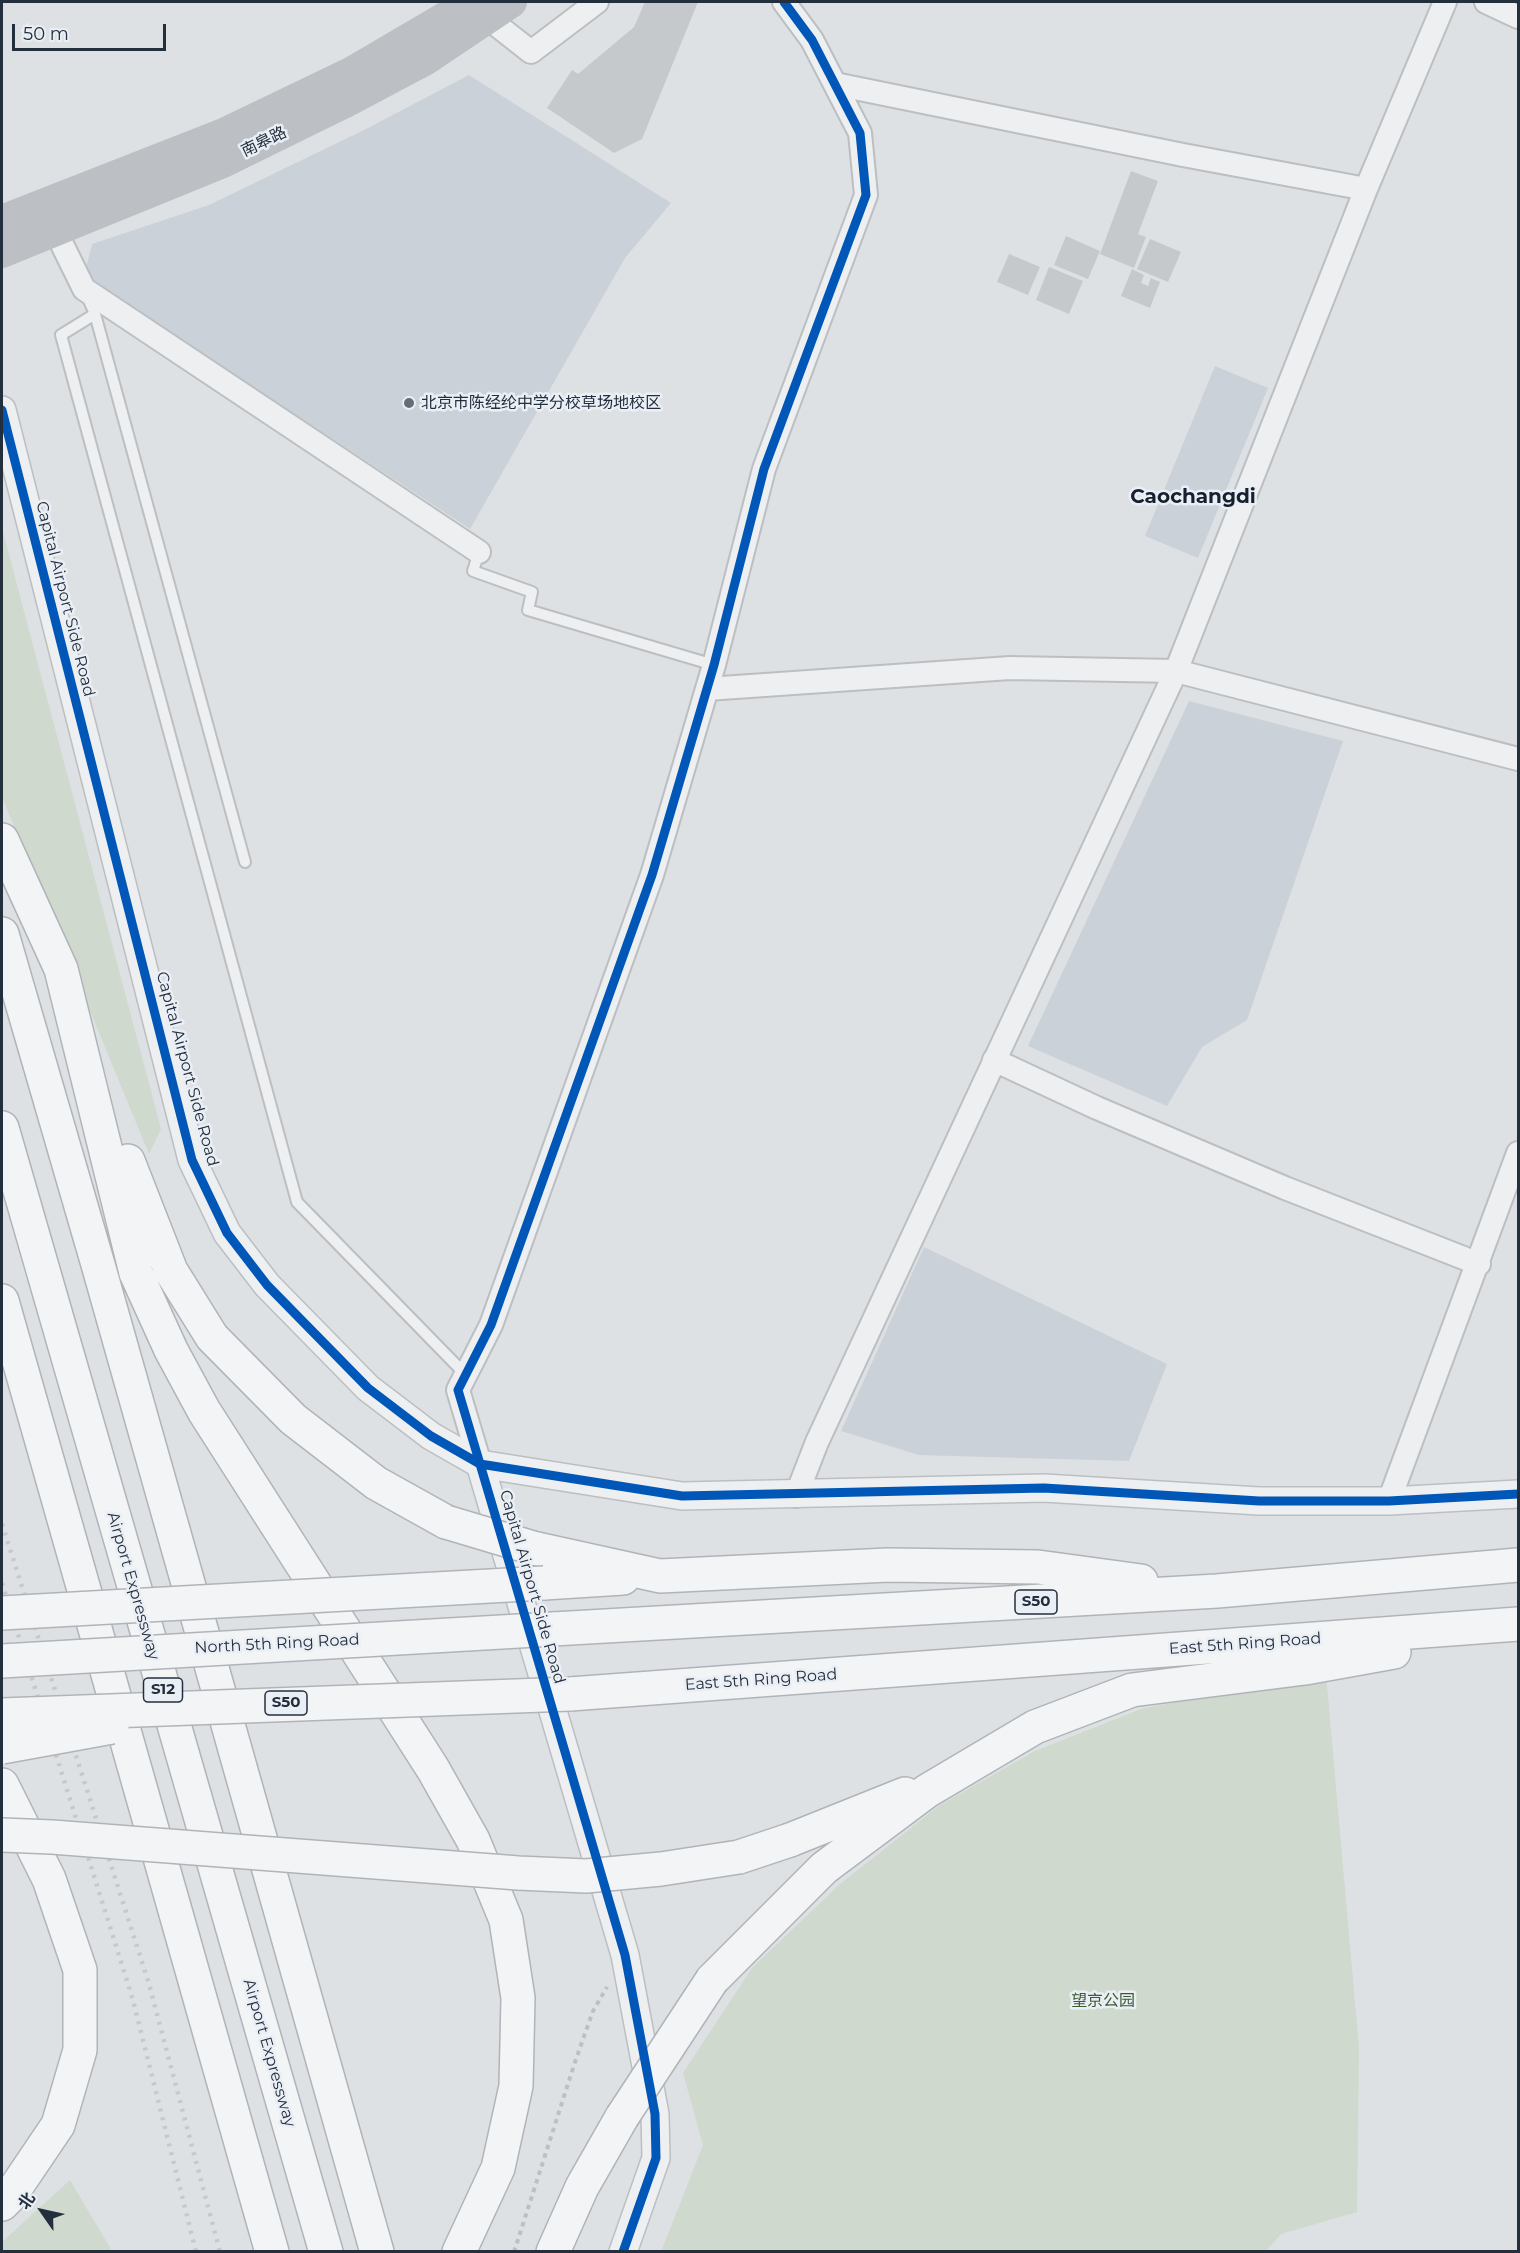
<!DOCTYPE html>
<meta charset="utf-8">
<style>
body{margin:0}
#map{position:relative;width:1520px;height:2253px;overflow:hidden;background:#dee1e4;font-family:Montserrat,"Noto Sans SC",sans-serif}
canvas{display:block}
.frame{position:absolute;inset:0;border:3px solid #242f3e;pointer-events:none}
.north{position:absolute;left:12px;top:2181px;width:60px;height:60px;-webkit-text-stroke:4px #eaeff5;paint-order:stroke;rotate:304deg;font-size:16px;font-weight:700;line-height:24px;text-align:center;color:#242f3e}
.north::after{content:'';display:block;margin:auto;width:21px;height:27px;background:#242f3e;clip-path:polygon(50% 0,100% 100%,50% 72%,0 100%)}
.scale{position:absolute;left:12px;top:24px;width:154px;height:27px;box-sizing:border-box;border:3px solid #242f3e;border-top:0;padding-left:8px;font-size:18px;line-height:21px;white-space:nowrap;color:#242f3e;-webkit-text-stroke:4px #eaeff5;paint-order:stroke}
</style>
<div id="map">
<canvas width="1520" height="2253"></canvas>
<div class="frame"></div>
<div class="north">北</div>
<div class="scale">50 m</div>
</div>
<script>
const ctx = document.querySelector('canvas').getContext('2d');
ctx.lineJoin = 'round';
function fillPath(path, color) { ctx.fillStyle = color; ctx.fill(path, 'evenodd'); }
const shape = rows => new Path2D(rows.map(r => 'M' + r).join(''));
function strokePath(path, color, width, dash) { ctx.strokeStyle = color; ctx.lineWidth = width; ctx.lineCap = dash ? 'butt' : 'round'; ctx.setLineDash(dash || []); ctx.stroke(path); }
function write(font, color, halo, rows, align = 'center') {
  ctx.font = font + ' Montserrat,"Noto Sans SC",sans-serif'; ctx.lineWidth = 5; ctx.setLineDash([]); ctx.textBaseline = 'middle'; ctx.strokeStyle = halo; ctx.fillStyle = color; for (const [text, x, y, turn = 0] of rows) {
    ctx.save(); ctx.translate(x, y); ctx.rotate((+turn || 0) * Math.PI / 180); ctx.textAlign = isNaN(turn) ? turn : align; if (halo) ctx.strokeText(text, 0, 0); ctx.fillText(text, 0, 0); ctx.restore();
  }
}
fillPath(shape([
 [469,75,671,203,625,258,470,529,84,276,92,244,209,205,366,129],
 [1215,366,1268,388,1198,558,1145,536],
 [1189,701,1343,741,1247,1020,1202,1047,1167,1106,1028,1046],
 [924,1247,1167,1364,1129,1461,919,1455,841,1431]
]), '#cbd1d8');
fillPath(shape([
 [2,528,161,1129,149,1154,2,797],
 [1326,1674,1359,2048,1357,2212,1281,2234,1266,2251,661,2252,703,2145,683,2073,752,1968,840,1884,940,1805,1035,1751,1141,1709],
 [70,2180,112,2251,2,2251,2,2242]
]), '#cfd9cd');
fillPath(shape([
 [645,2,698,2,642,139,614,153,547,108,572,70,578,74,634,27],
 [1131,171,1158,181,1138,234,1146,237,1134,268,1100,254],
 [1066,236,1100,251,1088,279,1054,265],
 [1150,239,1181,252,1168,282,1137,269],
 [1009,254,1040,267,1028,295,997,282],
 [1049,267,1083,281,1069,314,1036,300],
 [1132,269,1144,275,1141,283,1148,286,1151,278,1160,282,1150,308,1121,296]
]), '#c6c9cc');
const service = shape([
 [87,296,95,314,61,335,297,1202,466,1375],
 [95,314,245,862],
 [479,552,473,571,532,592,528,610,714,665]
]);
const minor = shape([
 [1486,2,1518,17],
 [473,16,489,19,531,52,597,2],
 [835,84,1183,155,1366,189],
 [55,230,84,289,479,552],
 [707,689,1010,668,1176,671,1518,759],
 [994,1060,1097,1108,1285,1188,1479,1264],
 [480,1464,458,1390,491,1325,652,875,714,665,764,469,866,195,860,133,812,40,784,2],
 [796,1496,817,1442,1176,671,1366,189,1445,2],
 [1389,1501,1518,1153]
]);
const tertiary = shape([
 [2,410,192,1160,227,1233,267,1285,368,1388,431,1436,480,1464,625,1955,655,2114,656,2158,623,2252],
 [480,1464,682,1496,1044,1488,1259,1501,1389,1501,1518,1494]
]);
const motorway = shape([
 [2,840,61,969,136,1273,171,1350,204,1411,433,1769,473,1840,506,1920,518,1998,516,2086,498,2168,459,2252],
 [2,934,99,1268,377,2252],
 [2,1128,326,2252],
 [128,1161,171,1271,212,1337,293,1419,376,1483,446,1522],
 [2,1301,272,2252],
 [533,1548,660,1576,888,1565,1038,1567,1141,1581],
 [544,1583,623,1578],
 [553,1629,1217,1591,1518,1565],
 [570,1694,1518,1624],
 [2,1785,49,1879,80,1970,80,2050,58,2125,10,2196,2,2204],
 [790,1840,905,1794],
 [712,1980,824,1868,927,1791,1035,1727,1132,1690,1305,1668,1394,1652],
 [553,2252,582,2187,622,2117]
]);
strokePath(service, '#bcbfc2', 14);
strokePath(minor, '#bcbfc2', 26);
strokePath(tertiary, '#bcbfc2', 30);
strokePath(motorway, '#b0b4b9', 36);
strokePath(shape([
 [514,2252,575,2062,593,2011,607,1987]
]), '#bcbfc3', 4, [4.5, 4.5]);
strokePath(service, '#edeff1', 10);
strokePath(minor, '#edeff1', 22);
strokePath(tertiary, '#edeff1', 27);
strokePath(shape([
 [2,221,224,134,351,73,472,2],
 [2,252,223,162,343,103,426,59,511,2]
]), '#bcc0c4', 32);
strokePath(motorway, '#f2f4f5', 33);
strokePath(shape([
 [2,1524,149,1984,220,2252],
 [2,1583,133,2000,196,2252]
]), '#c6c9cc', 4.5, [3, 6]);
const motorwayBridge = shape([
 [446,1522,533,1548],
 [2,1613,544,1583],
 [2,1661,553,1629],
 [2,1715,570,1694],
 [2,1747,112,1727],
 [2,1835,52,1837,518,1873,586,1876,661,1869,739,1857,790,1840],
 [622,2117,712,1980]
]);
strokePath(motorwayBridge, '#b0b4b9', 36, []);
strokePath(motorwayBridge, '#f2f4f5', 33);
strokePath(shape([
 [784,2,812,40,860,133,866,195,764,469,714,665,652,875,491,1325,458,1390,480,1464,682,1496,1044,1488,1259,1501,1389,1501,1518,1494],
 [2,410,192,1160,227,1233,267,1285,368,1388,431,1436,480,1464,625,1955,655,2114,656,2158,623,2252]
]), '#0057b8', 9);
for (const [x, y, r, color] of [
 [409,403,6,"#656d78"]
]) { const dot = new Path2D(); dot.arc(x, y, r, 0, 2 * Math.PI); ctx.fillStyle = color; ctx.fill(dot); strokePath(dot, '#eaeff5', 2); }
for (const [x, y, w] of [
 [1036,1602,42],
 [163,1690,39],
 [286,1703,42]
]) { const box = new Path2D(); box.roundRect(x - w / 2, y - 12, w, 24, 4.5); ctx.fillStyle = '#eaeff5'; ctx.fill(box); strokePath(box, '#242f3e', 1.5); }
write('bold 15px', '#242f3e', null, [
 ["S50",1036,1602],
 ["S12",163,1690],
 ["S50",286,1703]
]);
write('16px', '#242f3e', '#eaeff5', [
 ["南皋路",264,142,-26],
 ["Capital Airport Side Road",65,599,76],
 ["Capital Airport Side Road",187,1069,75],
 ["Airport Expressway",133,1586,74],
 ["Capital Airport Side Road",532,1587,74],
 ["North 5th Ring Road",277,1644,-3],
 ["East 5th Ring Road",1245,1644,-4],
 ["East 5th Ring Road",761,1680,-4],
 ["Airport Expressway",269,2053,74]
]);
write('16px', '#242f3e', '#eaeff5', [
 ["北京市陈经纶中学分校草场地校区",421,403]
], 'left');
write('16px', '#3b5b30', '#eaeff5', [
 ["望京公园",1103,2001]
]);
write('bold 20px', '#16202e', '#eaeff5', [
 ["Caochangdi",1193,497]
]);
</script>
